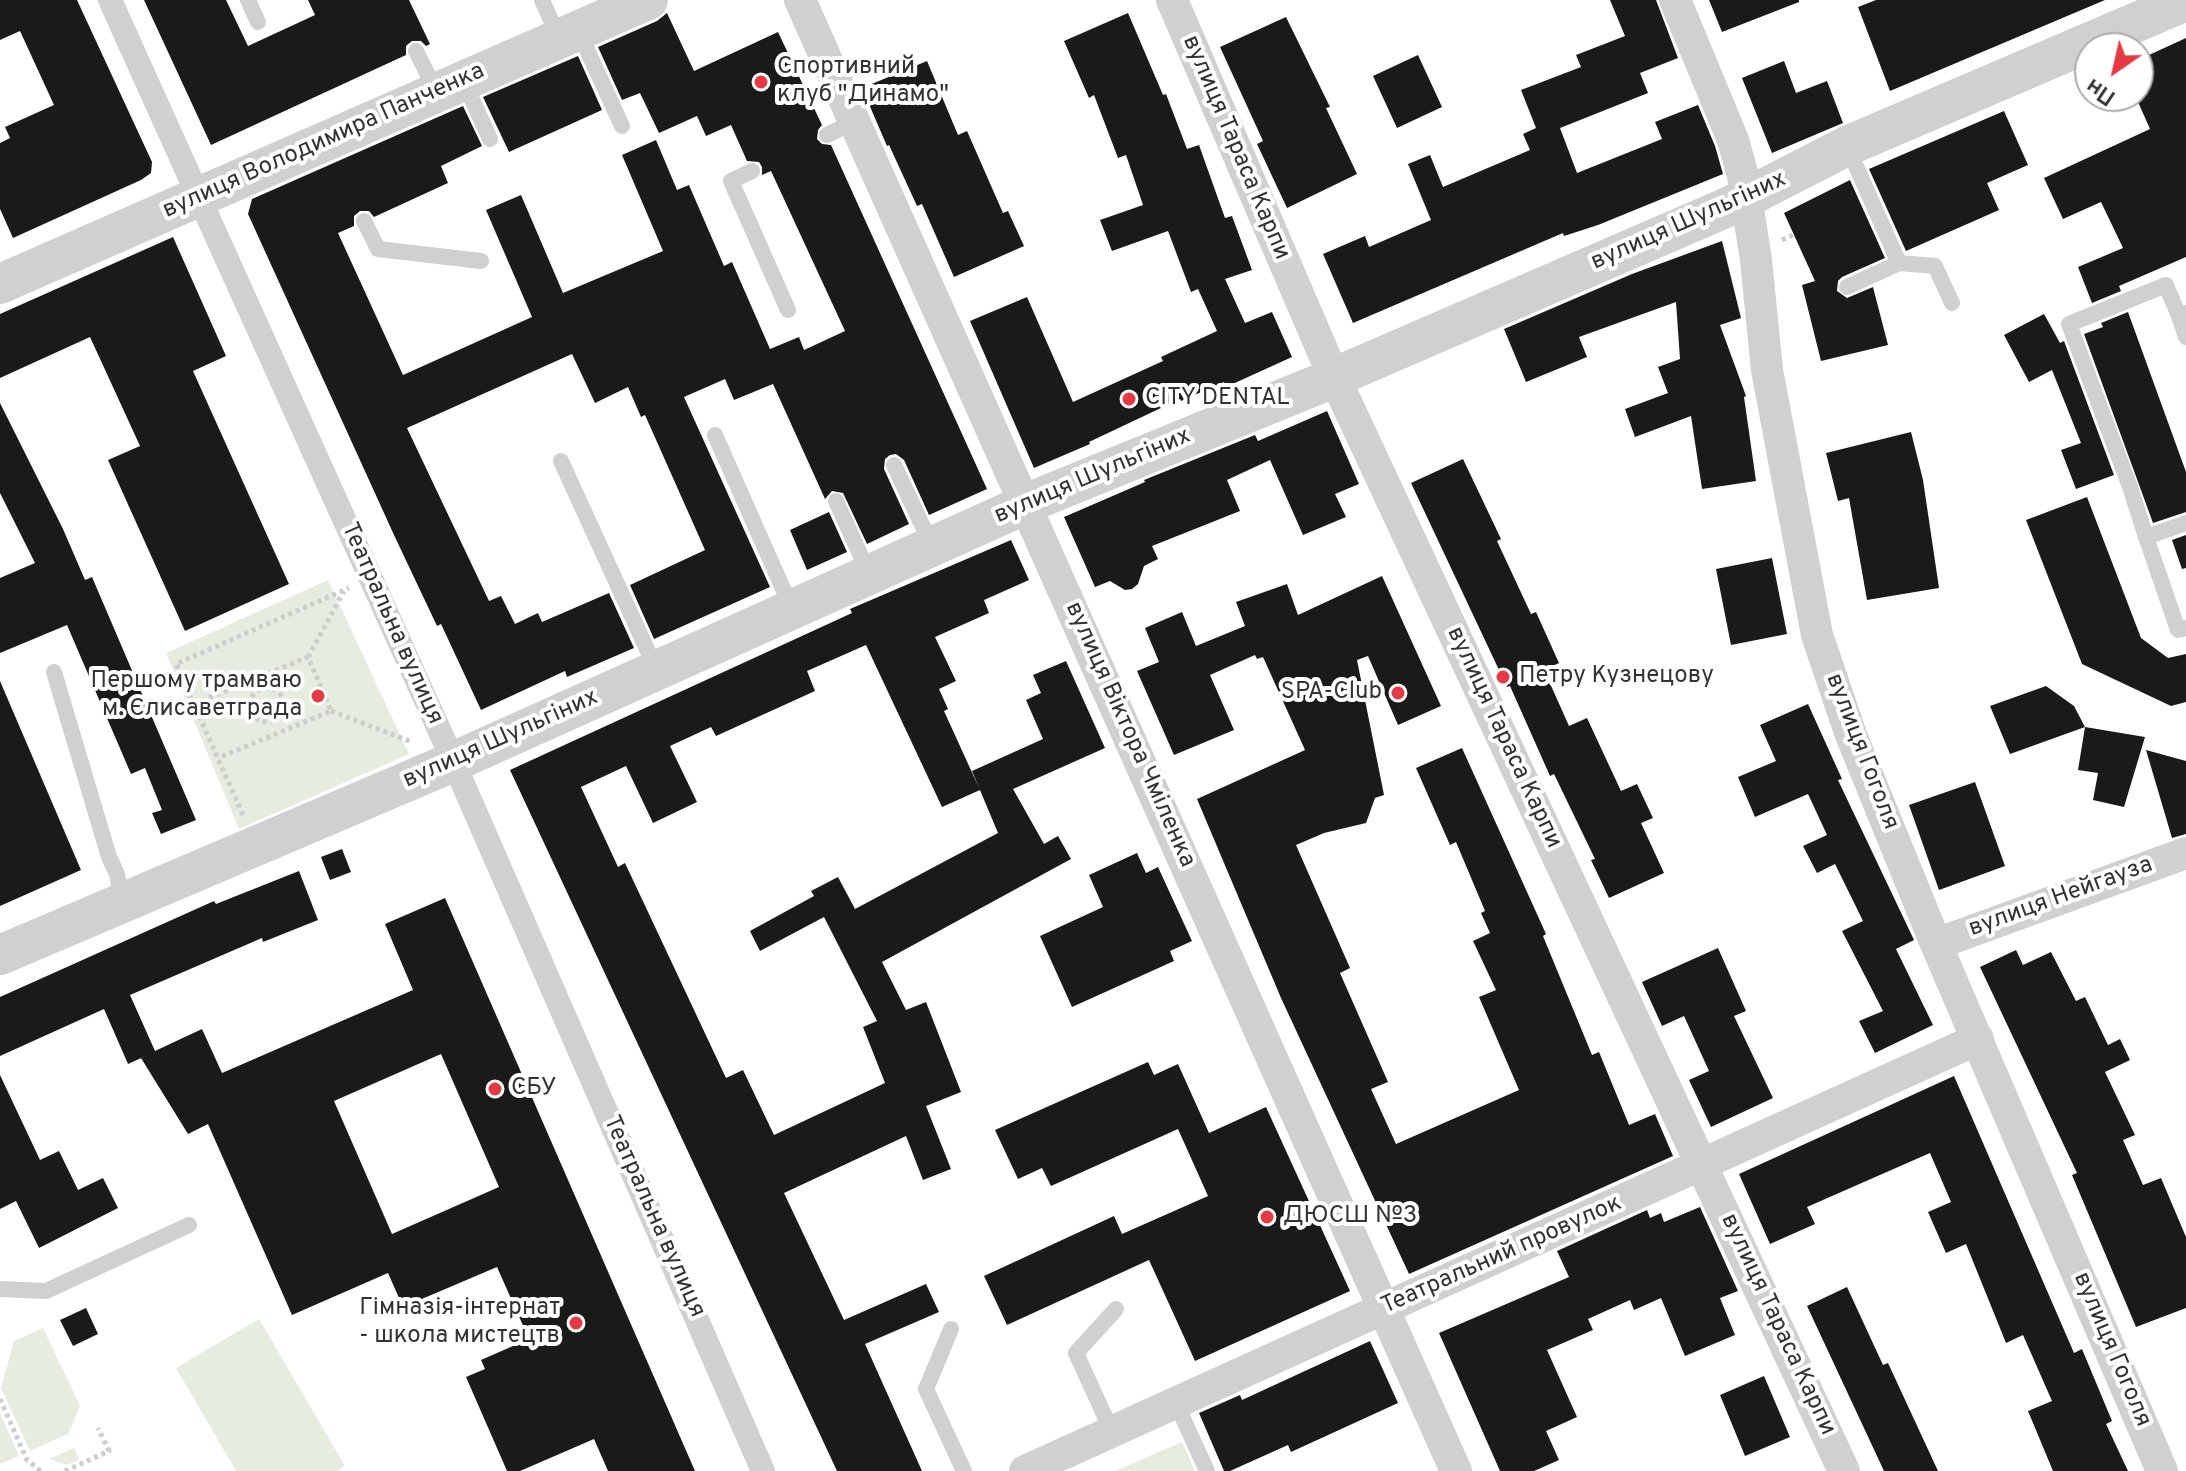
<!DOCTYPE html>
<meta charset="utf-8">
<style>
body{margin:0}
#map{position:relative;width:2186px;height:1471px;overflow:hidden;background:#fff;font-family:Overpass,sans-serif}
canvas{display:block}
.north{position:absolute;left:2074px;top:32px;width:80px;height:80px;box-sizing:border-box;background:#fff;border:2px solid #adadad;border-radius:50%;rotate:214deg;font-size:22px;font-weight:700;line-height:32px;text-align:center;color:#333}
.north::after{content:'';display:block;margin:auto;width:28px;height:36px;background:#e63946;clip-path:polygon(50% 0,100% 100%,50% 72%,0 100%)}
</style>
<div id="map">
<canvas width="2186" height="1471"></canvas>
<div class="north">Пн</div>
</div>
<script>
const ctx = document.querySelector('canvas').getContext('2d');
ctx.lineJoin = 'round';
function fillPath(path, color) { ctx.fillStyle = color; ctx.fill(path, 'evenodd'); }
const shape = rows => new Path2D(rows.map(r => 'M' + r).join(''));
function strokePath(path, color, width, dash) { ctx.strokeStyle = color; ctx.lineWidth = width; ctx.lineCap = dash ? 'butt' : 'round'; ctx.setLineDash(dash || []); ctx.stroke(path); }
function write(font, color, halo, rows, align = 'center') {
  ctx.font = font + ' Overpass,sans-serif'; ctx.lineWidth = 8; ctx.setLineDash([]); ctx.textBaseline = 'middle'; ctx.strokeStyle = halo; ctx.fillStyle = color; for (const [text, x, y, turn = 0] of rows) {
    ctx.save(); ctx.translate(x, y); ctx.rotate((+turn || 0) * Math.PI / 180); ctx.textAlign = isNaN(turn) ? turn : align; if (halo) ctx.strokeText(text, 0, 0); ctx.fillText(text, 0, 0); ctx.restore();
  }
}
fillPath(shape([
 [328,580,409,754,239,829,166,653],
 [259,1319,345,1466,337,1471,236,1471,176,1368],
 [43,1328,80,1406,68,1434,30,1451,1,1388,14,1341],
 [0,1413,19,1456,0,1464],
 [1182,1442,1195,1471,1115,1471],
 [74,1448,79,1460,67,1465,49,1459]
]), '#e6ecdf');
fillPath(shape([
 [0,0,77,0,152,162,151,173,141,180,13,238,0,209,0,143,10,138,5,127,54,105,20,31,0,40],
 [144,0,226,0,248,46,315,15,308,0,409,0,430,44,426,46,421,41,412,41,406,46,406,55,211,145],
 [1610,0,1656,0,1678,58,1640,73,1648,93,1560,128,1577,173,1662,139,1655,122,1698,105,1715,146,1723,174,1598,225,1564,236,1563,233,1353,323,1323,254,1365,236,1369,247,1431,220,1408,164,1430,155,1443,187,1530,150,1523,134,1536,128,1521,90,1581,67,1576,55,1625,36],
 [1709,0,1799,0,1799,2,1722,32],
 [1876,0,2105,0,1890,91,1858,7],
 [667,13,694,71,778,32,822,125,818,130,817,139,822,144,831,145,987,489,929,515,904,460,896,454,890,455,885,459,884,469,909,524,867,544,843,493,832,491,825,499,773,384,734,400,725,379,684,397,770,587,654,639,630,585,705,550,645,415,641,417,628,387,595,403,572,354,407,428,489,601,501,596,515,624,538,613,542,622,609,593,634,648,567,677,565,671,481,710,441,624,437,626,394,535,248,214,252,199,463,106,482,146,441,166,448,183,374,217,369,211,360,211,354,216,354,226,338,233,403,375,532,317,486,210,521,195,563,293,663,251,622,155,656,140,677,190,689,185,724,266,732,262,770,349,799,337,804,350,845,331,771,171,762,175,762,167,759,162,747,161,731,125,706,136,697,116,659,133,640,93,622,100,598,47,657,21],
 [1128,13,1163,95,1166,94,1187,149,1199,145,1225,218,1232,216,1252,270,1225,279,1245,323,1272,312,1292,357,1226,387,1224,382,1181,401,1180,399,1089,442,1090,444,1034,468,970,321,1027,297,1073,402,1163,361,1161,357,1217,331,1198,289,1191,292,1168,231,1112,251,1100,220,1143,205,1126,155,1118,158,1094,95,1089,98,1064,41],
 [1286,17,1330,107,1326,108,1357,174,1287,208,1257,144,1263,141,1220,47],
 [2186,38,2186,257,2119,286,2121,291,2092,303,2078,267,2123,248,2101,202,2063,219,2044,178,2150,129,2138,102,2138,60],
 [1418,55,1442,107,1397,128,1373,76],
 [578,56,602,110,509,152,483,97],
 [927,61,958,135,967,131,1003,213,1008,211,1024,246,954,277,922,204,917,206,889,145,887,146,862,88],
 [1784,61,1796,93,1827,81,1843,123,1772,153,1742,78],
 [2004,111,2028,165,1987,183,1999,210,1906,251,1869,169],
 [1850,180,1885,258,1842,277,1838,281,1837,291,1847,298,1873,287,1888,345,1821,361,1802,285,1815,281,1784,213],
 [173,237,226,356,193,371,289,584,185,631,108,460,140,446,90,337,0,378,0,314],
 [1722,241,1741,318,1720,325,1746,396,1744,397,1756,481,1702,489,1691,416,1635,437,1625,409,1668,393,1658,367,1680,359,1676,302,1579,337,1587,357,1526,382,1504,329,1632,274],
 [2128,312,2186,472,2186,512,2153,523,2084,334,2103,327,2101,323],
 [2044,314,2060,343,2064,341,2114,475,2076,489,2061,450,2081,443,2052,370,2029,382,2004,335],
 [0,403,63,529,85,580,92,577,196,820,161,834,152,813,162,810,145,768,131,774,67,625,0,653,0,578,35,563,0,493],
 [1327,411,1359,484,1335,494,1346,517,1303,535,1270,460,1227,480,1240,511,1152,546,1158,559,1144,566,1138,584,1132,589,1125,590,1110,581,1095,587,1064,517,1145,482,1144,480,1255,435,1258,441],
 [1911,432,1923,480,1939,588,1867,600,1849,498,1838,501,1826,453],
 [1463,459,1501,539,1497,541,1531,614,1536,612,1559,663,1544,670,1569,726,1587,718,1621,791,1637,784,1653,818,1641,823,1664,873,1609,898,1591,860,1595,859,1554,774,1550,776,1510,686,1507,687,1411,483],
 [2087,497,2141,638,2168,658,2186,654,2186,702,2171,706,2082,664,2026,520],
 [829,512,847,552,807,570,790,530],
 [2186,535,2186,568,2182,569,2172,540],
 [1011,540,1029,580,984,600,989,613,935,637,956,681,939,689,948,709,944,711,980,790,942,807,866,645,807,671,815,691,716,736,711,727,670,746,697,802,653,823,626,766,581,787,618,867,625,863,726,1078,743,1070,774,1135,885,1083,863,1027,877,1021,824,917,760,951,750,931,814,896,811,891,838,877,855,909,998,833,972,771,1043,739,1026,700,1041,693,1033,675,1066,661,1105,748,1013,789,1044,844,1058,836,1071,859,882,962,906,1010,926,1002,961,1092,926,1106,951,1169,923,1180,906,1136,784,1193,844,1320,926,1284,939,1312,865,1344,922,1471,837,1471,510,770,852,613,850,609],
 [1772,558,1787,634,1731,645,1716,569],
 [1382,576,1441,706,1398,725,1368,656,1357,660,1384,795,1375,798,1366,823,1324,833,1296,845,1350,968,1340,973,1388,1082,1371,1089,1396,1144,1519,1090,1479,997,1496,990,1473,941,1490,933,1481,913,1485,911,1456,842,1450,845,1416,768,1462,748,1546,934,1543,936,1592,1055,1599,1052,1629,1125,1655,1114,1673,1156,1409,1274,1281,998,1197,799,1305,750,1263,657,1257,659,1255,655,1210,675,1234,730,1174,755,1137,671,1159,662,1145,628,1182,612,1196,646,1245,626,1236,602,1287,584,1298,615],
 [0,681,81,870,0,906],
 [2046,686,2074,706,2085,727,2010,754,1990,706],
 [1808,704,1842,779,1838,780,1914,940,1896,949,1933,1025,1875,1053,1859,1021,1883,1011,1842,931,1863,921,1835,864,1817,873,1803,846,1827,835,1808,794,1755,817,1738,777,1776,761,1760,725],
 [2085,727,2145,737,2124,807,2093,800,2098,773,2078,770],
 [2146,750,2186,761,2186,834,2172,838],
 [1975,782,2005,866,1939,890,1909,805],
 [342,849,351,872,330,880,321,857],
 [1137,853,1146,873,1158,867,1192,941,1170,951,1174,961,1072,1007,1040,936,1103,907,1089,875],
 [299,871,318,920,263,942,262,938,130,995,155,1051,202,1029,222,1073,413,990,385,924,445,898,695,1471,608,1471,594,1439,520,1471,507,1471,466,1377,485,1369,481,1360,529,1339,497,1267,403,1307,388,1273,292,1315,208,1124,188,1134,141,1058,150,1054,128,1064,104,1009,0,1056,0,997,214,901,216,904],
 [441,1054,499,1187,392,1234,334,1101],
 [1718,948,1746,1011,1734,1016,1773,1098,1711,1127,1689,1080,1709,1071,1684,1016,1662,1026,1642,982],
 [2016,950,2023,965,2051,952,2076,1001,2085,997,2108,1045,2120,1039,2130,1060,2105,1072,2135,1135,2123,1140,2143,1185,2161,1178,2186,1237,2186,1308,2136,1327,2072,1175,2077,1173,1980,967],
 [1148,1062,1154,1075,1178,1064,1209,1133,1266,1107,1350,1291,1195,1361,1149,1260,1007,1325,984,1276,1114,1216,1122,1234,1208,1196,1178,1129,1051,1186,1042,1168,1018,1179,995,1130],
 [0,1075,40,1160,59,1151,78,1190,103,1178,118,1208,39,1248,16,1201,0,1209],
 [1954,1076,2074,1353,2082,1349,2112,1421,2106,1424,2128,1471,2053,1471,2028,1411,2052,1401,2023,1335,2006,1343,1966,1244,1946,1253,1928,1212,1951,1202,1930,1153,1807,1207,1815,1224,1770,1244,1739,1174],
 [1700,1207,1738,1291,1720,1298,1735,1335,1685,1356,1661,1298,1634,1310,1630,1300,1588,1319,1593,1330,1547,1350,1577,1417,1546,1431,1559,1460,1534,1471,1500,1471,1439,1333,1569,1277,1557,1251,1647,1210,1650,1218,1661,1213,1664,1222],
 [1847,1287,1883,1365,1888,1363,1938,1471,1884,1471,1807,1306],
 [86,1308,98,1334,73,1346,60,1320],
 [1370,1341,1398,1403,1291,1452,1288,1445,1230,1471,1224,1471,1199,1413,1240,1395,1242,1400],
 [1764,1376,1790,1437,1745,1456,1720,1395]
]), '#1a1a1a');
strokePath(shape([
 [1782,240,1793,235],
 [308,657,344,591],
 '250 705a17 17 0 1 1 34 0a17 17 0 1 1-34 0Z',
 [194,704,308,657,331,711,218,758],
 [331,711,412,742],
 [243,815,176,664,349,588],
 [0,1399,27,1460,41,1471],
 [65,1471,109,1451,98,1428]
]), '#cdcdcd', 5, [4, 4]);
strokePath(shape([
 [248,0,258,22],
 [542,0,559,38],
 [578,30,622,126],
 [416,51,436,91],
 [464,82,490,139],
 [827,135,854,122],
 [1847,146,1899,263,1847,287],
 [752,171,731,181,788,310],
 [364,221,378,249,481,261],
 [1899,263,1935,266,1952,303],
 [2186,313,2179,316,2186,337],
 [715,435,792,609],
 [561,461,656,669],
 [894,465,932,546],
 [836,501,869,574],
 [2186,523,2146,537,2178,630,2186,628],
 [2146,537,2130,487,2069,324,2166,285,2179,316],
 [54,672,109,857,117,874,122,901],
 [0,1289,46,1291,189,1225],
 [951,1329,926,1389,964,1471],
 [1176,1403,1207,1471],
 [1112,1432,1076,1353,1116,1309]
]), '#d0d0d0', 16);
strokePath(shape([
 [110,0,446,745,763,1471]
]), '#d0d0d0', 24);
strokePath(shape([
 [800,0,1456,1471],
 [1172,0,1326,359,1844,1471],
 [1675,0,1733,140,1743,176,1756,260,1767,370,1817,635,1851,735,1936,944,2162,1471],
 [1936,944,2186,853],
 [1025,1471,1978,1039]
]), '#d0d0d0', 32);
strokePath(shape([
 [0,284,648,0],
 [0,955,453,762,1042,497,1319,384,1730,206,1847,146,2186,1]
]), '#d0d0d0', 40);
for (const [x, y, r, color] of [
 [761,82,8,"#e63946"],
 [1129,399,8,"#e63946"],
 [1503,677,8,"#e63946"],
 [1398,693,8,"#e63946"],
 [318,696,8,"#e63946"],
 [495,1089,8,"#e63946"],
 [1267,1217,8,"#e63946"],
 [576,1323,8,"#e63946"]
]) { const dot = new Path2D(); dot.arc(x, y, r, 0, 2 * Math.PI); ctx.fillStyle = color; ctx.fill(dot); strokePath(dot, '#fff', 3); }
write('24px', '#333', '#fff', [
 ["Спортивний",777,68],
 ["клуб \"Динамо\"",777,96],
 ["CITY DENTAL",1145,399],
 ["Петру Кузнецову",1519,677],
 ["Першому трамваю",302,682,"right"],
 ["м. Єлисаветграда",302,710,"right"],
 ["SPA-Club",1382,693,"right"],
 ["СБУ",511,1089],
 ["ДЮСШ №3",1283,1217],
 ["Гімназія-інтернат",560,1309,"right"],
 ["- школа мистецтв",560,1337,"right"]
], 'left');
write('24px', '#333', '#fff', [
 ["вулиця Володимира Панченка",324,142,-24],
 ["вулиця Тараса Карпи",1235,148,67],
 ["вулиця Шульгіних",1689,222,-24],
 ["вулиця Шульгіних",1093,477,-23],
 ["Театральна вулиця",391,624,66],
 ["вулиця Віктора Чміленка",1129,735,66],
 ["вулиця Тараса Карпи",1503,738,65],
 ["вулиця Шульгіних",501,740,-24],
 ["вулиця Гоголя",1861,752,69],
 ["вулиця Нейгауза",2061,898,-20],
 ["Театральна вулиця",653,1217,66],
 ["Театральний провулок",1502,1256,-24],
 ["вулиця Тараса Карпи",1777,1325,65],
 ["вулиця Гоголя",2111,1350,67]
]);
</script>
